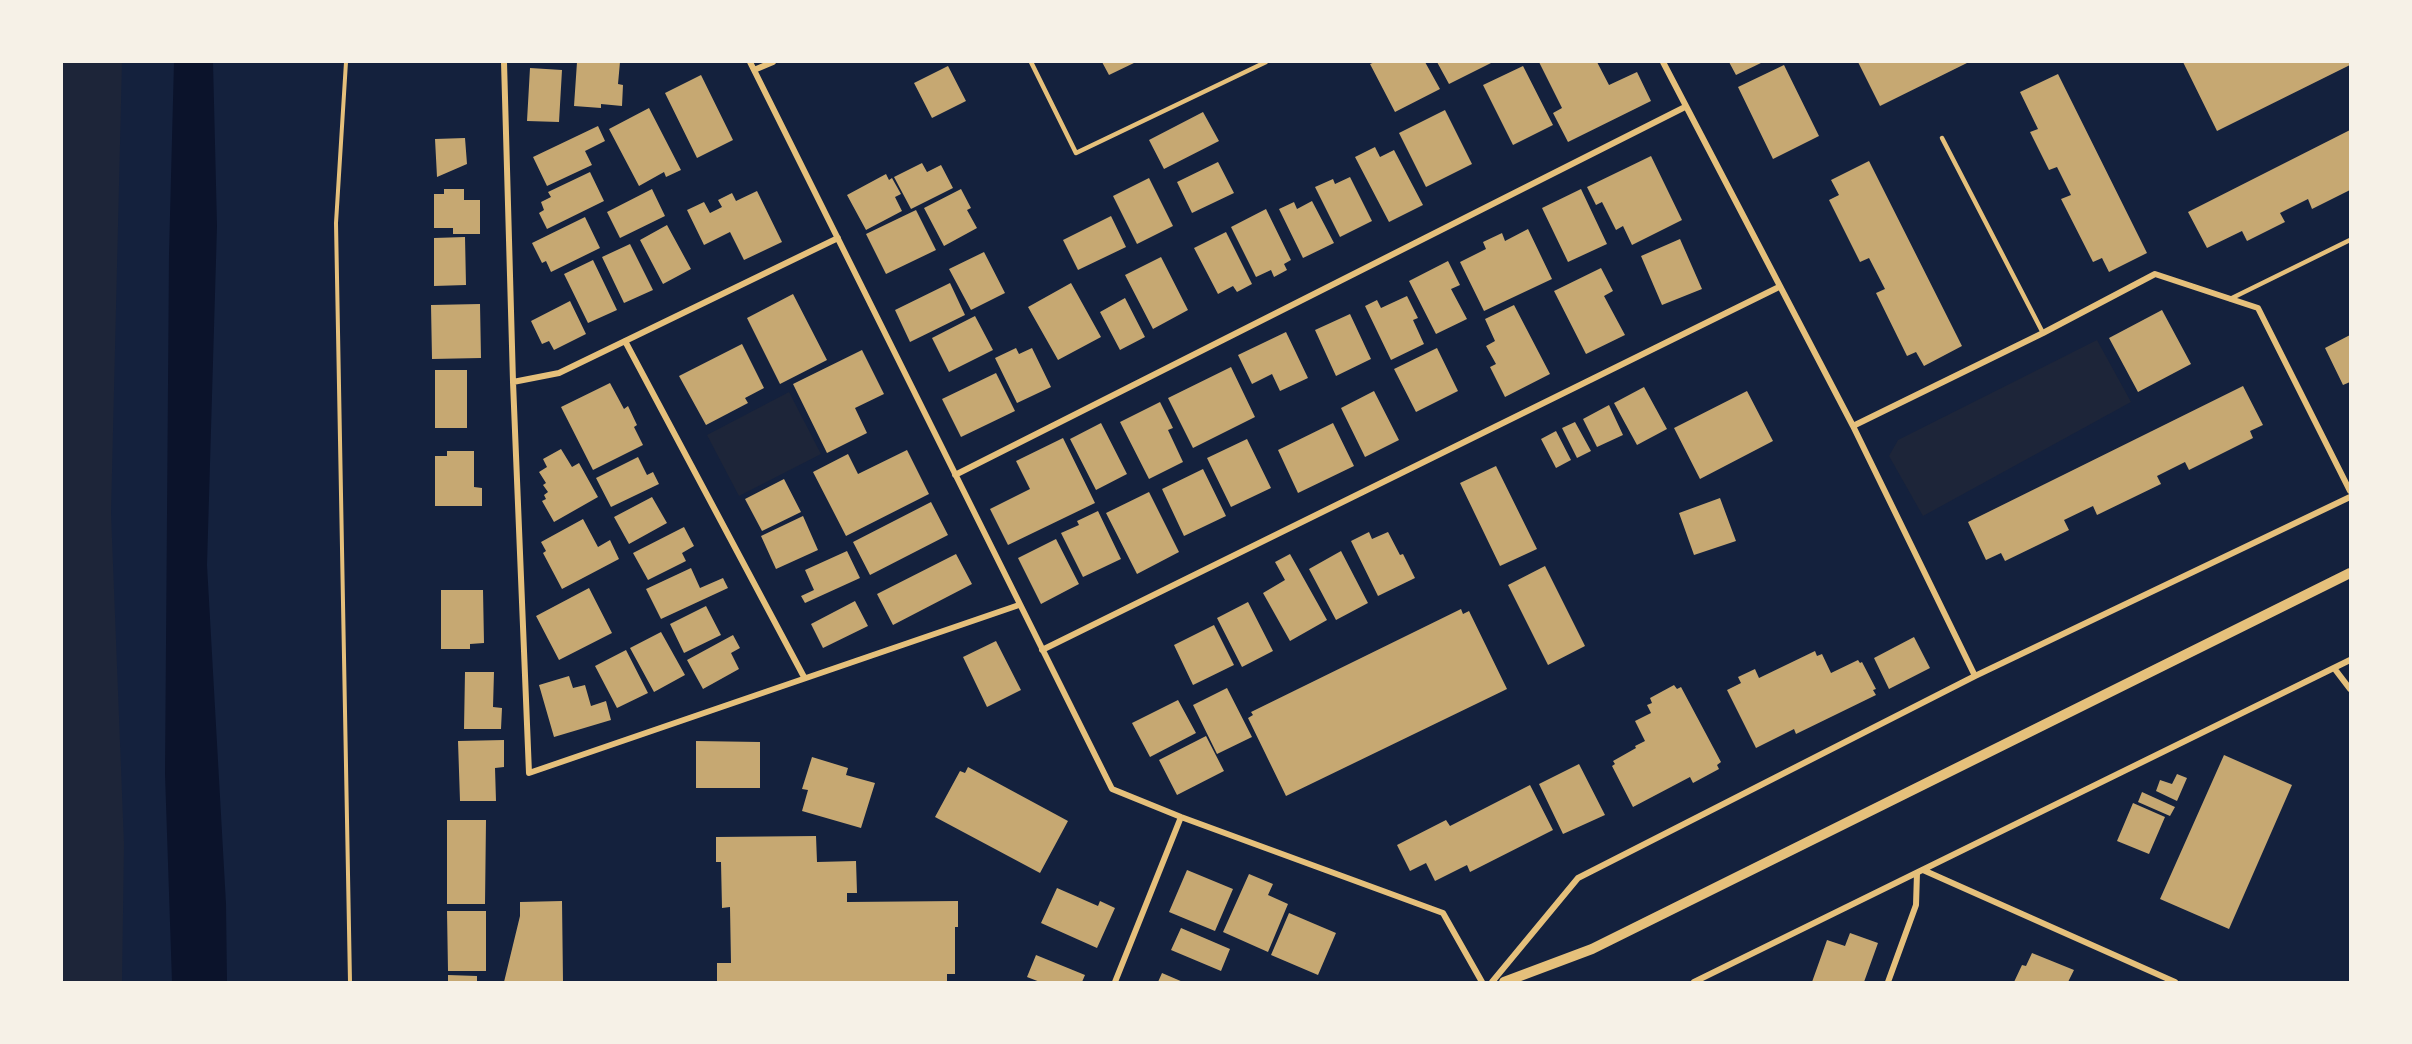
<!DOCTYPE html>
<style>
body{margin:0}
#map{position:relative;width:2412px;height:1044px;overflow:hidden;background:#14213d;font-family:"Archivo Narrow",sans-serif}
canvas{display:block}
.frame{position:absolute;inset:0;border:63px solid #f6f1e7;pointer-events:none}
</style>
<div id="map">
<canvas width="2412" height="1044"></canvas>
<div class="frame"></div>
</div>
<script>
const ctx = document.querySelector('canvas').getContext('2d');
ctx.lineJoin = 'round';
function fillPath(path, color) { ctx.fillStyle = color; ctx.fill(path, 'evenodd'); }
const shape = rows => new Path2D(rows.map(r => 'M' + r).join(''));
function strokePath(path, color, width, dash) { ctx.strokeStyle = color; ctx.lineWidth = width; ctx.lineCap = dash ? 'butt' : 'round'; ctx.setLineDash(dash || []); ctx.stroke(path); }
fillPath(shape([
 [62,62,122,62,111,513,124,844,122,982,62,982],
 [2097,340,2131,402,1923,516,1889,456,1898,440],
 [789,392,821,454,739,496,707,435]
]), '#1d2539');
fillPath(shape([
 [174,62,213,62,217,226,207,565,226,904,227,982,172,982,165,774,169,254]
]), '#0b132b');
fillPath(shape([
 [577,62,620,62,618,84,623,85,622,106,601,104,601,108,574,106],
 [1102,62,1136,62,1109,75],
 [1375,62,1425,62,1440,89,1395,112,1370,64],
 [1437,62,1493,62,1449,84],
 [1539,62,1597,62,1609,85,1637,72,1651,101,1568,142,1553,113,1562,108],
 [1729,62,1763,62,1736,75],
 [1858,62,1969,62,1880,106],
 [2183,62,2350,62,2350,65,2217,131],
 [1784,65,1819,136,1773,159,1738,87],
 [948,66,966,101,932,118,914,83],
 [1523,66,1553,125,1513,145,1483,85],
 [530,68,562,70,559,122,527,121],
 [2058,74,2147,253,2109,272,2102,258,2093,262,2061,199,2071,195,2057,167,2049,170,2030,132,2038,129,2020,92],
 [701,75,733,140,697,158,665,93],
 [649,108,681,170,666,177,664,172,639,186,609,129],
 [1445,110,1472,164,1426,187,1399,133],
 [1203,112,1219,141,1164,169,1149,140],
 [598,126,605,141,585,151,592,165,547,186,533,157],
 [2350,130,2350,190,2312,209,2308,199,2280,213,2285,222,2247,241,2242,231,2207,248,2188,212],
 [465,138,467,164,437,177,435,139],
 [1375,147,1380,157,1394,150,1423,205,1389,222,1355,157],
 [1651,156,1682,220,1632,245,1623,226,1616,230,1602,202,1596,205,1587,187],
 [1869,161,1962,346,1924,366,1916,352,1907,356,1876,293,1885,289,1869,258,1860,262,1829,200,1839,195,1831,180],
 [1218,162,1234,193,1192,213,1177,182],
 [922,163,927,172,941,165,953,188,911,209,894,177],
 [590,172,604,201,547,229,539,213,544,210,541,202,551,197,548,192],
 [886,174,889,180,892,178,901,194,895,197,902,211,866,230,847,195],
 [1350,177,1372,221,1340,237,1315,187,1333,179,1335,184],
 [1149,178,1173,226,1137,244,1113,196],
 [444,189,464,189,464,200,480,200,480,234,453,234,453,228,434,228,434,194,444,194],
 [652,189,665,216,620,238,607,212],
 [961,189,971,208,967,210,977,228,944,246,924,208],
 [1581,189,1607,244,1568,262,1542,208],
 [757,191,782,242,744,260,730,232,704,245,687,210,704,202,710,213,722,207,718,200,732,193,736,201],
 [1312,201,1334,243,1303,258,1279,209,1294,202,1297,209],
 [1266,209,1291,260,1284,264,1287,270,1274,277,1271,270,1256,277,1231,227],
 [916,210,936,250,886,274,866,234],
 [1111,216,1126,247,1078,270,1063,240],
 [585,217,600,248,551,272,546,261,542,263,532,243],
 [667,225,691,269,663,284,640,240],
 [1528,229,1552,279,1484,311,1460,262,1486,249,1483,242,1502,233,1505,241],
 [1226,232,1252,284,1237,292,1233,286,1218,294,1194,248],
 [465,237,466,285,434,286,434,238],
 [1680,239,1702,289,1662,305,1641,256],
 [630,244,653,290,624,303,602,257],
 [984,252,1005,293,971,310,949,269],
 [1161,257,1188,310,1153,329,1125,275],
 [593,260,617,310,588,323,564,274],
 [1448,261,1460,285,1451,289,1467,319,1436,334,1409,281],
 [1601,268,1613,291,1604,296,1625,335,1586,354,1554,291],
 [950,283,965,315,910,342,895,310],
 [1071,283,1101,337,1058,360,1028,307],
 [793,294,827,360,780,384,747,318],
 [1407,296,1418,318,1413,320,1424,344,1391,360,1365,306,1377,300,1381,308],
 [1125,298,1145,337,1120,350,1100,312],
 [570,301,586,334,554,350,549,341,542,344,531,321],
 [480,304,481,358,432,359,431,305],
 [1514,305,1550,374,1505,397,1490,367,1496,364,1486,346,1495,341,1485,319],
 [2162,310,2191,364,2138,392,2109,338],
 [1350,314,1371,359,1336,376,1315,330],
 [975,316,993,350,949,372,932,338],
 [1286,332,1308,378,1280,391,1272,374,1252,384,1238,355],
 [2350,335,2350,382,2343,385,2325,348],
 [742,344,764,388,745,398,748,403,706,425,679,376],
 [1016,348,1019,354,1032,348,1051,387,1017,403,995,358],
 [1437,348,1458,391,1416,412,1394,369],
 [862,350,884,394,855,408,867,433,827,453,793,384],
 [1231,367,1255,417,1193,448,1168,398],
 [435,370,467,370,467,428,435,428],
 [996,373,1015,411,961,437,942,399],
 [610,383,624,409,628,406,637,425,634,427,643,445,593,470,561,407],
 [2243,386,2263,425,2250,431,2253,438,2189,470,2185,462,2157,476,2161,484,2097,515,2093,506,2064,520,2069,530,2005,561,2001,553,1986,560,1968,522],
 [1644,387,1667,429,1637,445,1614,403],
 [1374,391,1399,440,1365,457,1341,408],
 [1747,391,1773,441,1700,479,1674,428],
 [1160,402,1173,428,1168,430,1183,462,1149,479,1120,422],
 [1609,405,1623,435,1597,447,1583,419],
 [1575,422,1591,451,1577,458,1562,428],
 [1101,423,1127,474,1096,490,1070,439],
 [1333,423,1354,466,1298,493,1278,450],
 [1556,431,1571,460,1556,468,1541,439],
 [1063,438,1095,503,1008,545,990,509,1030,489,1016,461],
 [1247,439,1271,488,1231,507,1207,458],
 [561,449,572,467,579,463,598,497,554,522,542,501,546,499,544,495,548,492,543,485,546,483,539,472,547,467,543,459],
 [907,450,929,494,846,536,813,472,848,454,858,474],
 [447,451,474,451,474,487,482,488,482,506,435,506,435,456,447,456],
 [638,457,647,475,653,472,659,484,611,507,596,478],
 [1496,466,1537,549,1500,566,1460,483],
 [1203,469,1226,516,1184,536,1162,489],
 [784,479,801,512,762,531,745,499],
 [1149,492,1179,552,1137,574,1106,513],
 [652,497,667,523,629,544,614,517],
 [1720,498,1736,541,1694,555,1679,513],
 [931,502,948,535,870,575,853,542],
 [1098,511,1121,559,1083,577,1061,533,1079,525,1077,521],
 [803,516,818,550,776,569,761,536],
 [583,519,598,547,610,540,619,559,562,589,543,553,546,551,541,542],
 [684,527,694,546,682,553,686,561,648,580,633,553],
 [1369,532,1372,539,1388,532,1400,555,1403,554,1415,578,1378,596,1351,541],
 [1056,539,1079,584,1041,604,1018,558],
 [847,551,860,578,805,603,801,596,814,590,805,570],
 [1341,551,1368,603,1336,620,1309,569],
 [956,554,972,584,893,625,877,594],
 [1290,554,1327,620,1290,641,1263,593,1285,580,1275,562],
 [1545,566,1585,646,1548,665,1508,585],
 [691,568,700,588,723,578,728,588,661,619,646,589],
 [589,588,612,633,559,660,536,616],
 [441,590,483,590,484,643,470,644,470,649,441,649],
 [855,601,868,626,823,648,811,624],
 [1248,602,1273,651,1242,667,1217,618],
 [706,606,721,635,684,653,670,624],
 [1461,609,1463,614,1469,611,1507,689,1286,796,1248,718,1253,715,1251,712],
 [1214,625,1234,665,1193,685,1174,645],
 [661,632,685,675,654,692,630,648],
 [733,635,740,648,731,653,739,669,703,689,687,660],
 [1914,637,1930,668,1889,689,1874,658],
 [996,641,1021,690,987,707,963,657],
 [626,650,648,693,617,708,595,666],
 [1815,651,1817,656,1822,654,1831,673,1858,660,1860,663,1862,662,1876,689,1873,690,1876,695,1796,734,1794,729,1756,748,1727,690,1741,683,1738,677,1755,669,1759,678],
 [465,672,494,672,493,707,502,708,501,729,464,729],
 [569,676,573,688,585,685,591,706,606,701,611,720,554,737,539,685],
 [1674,685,1677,689,1681,687,1721,762,1717,765,1719,769,1693,783,1690,777,1633,807,1612,766,1615,764,1613,761,1636,748,1635,746,1645,741,1635,721,1651,713,1647,705,1652,703,1650,698],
 [1227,688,1252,737,1217,754,1193,705],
 [1178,700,1196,733,1150,757,1132,723],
 [1206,736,1224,771,1177,795,1159,760],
 [504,740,504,767,495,768,496,801,460,801,458,741],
 [696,741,760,742,760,788,696,788],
 [2224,755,2292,785,2229,929,2160,899],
 [812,757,848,768,846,775,875,783,861,828,802,811,808,790,802,789],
 [1579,764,1605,815,1563,834,1539,784],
 [968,767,1068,821,1040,873,935,817,960,771,965,773],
 [2177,774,2187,778,2177,801,2156,791,2160,780,2172,784],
 [1530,785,1553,830,1470,872,1467,865,1435,881,1426,863,1410,871,1397,845,1446,820,1450,826],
 [2142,792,2175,807,2170,816,2138,802],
 [2133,803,2165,817,2149,854,2117,841],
 [447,820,486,820,485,904,447,904],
 [816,836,817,862,856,861,857,893,847,893,847,902,958,901,958,927,955,927,955,974,947,974,947,982,717,982,717,963,731,963,730,907,722,908,721,862,716,862,716,837],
 [1187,870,1233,889,1215,931,1169,912],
 [1249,874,1273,884,1268,895,1288,904,1268,952,1223,932],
 [1057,888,1098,906,1100,901,1115,908,1097,948,1041,923],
 [562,901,563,982,504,982,520,916,520,902],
 [447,911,486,911,486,971,448,971],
 [1289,913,1336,933,1318,975,1271,955],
 [1181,928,1230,949,1221,971,1171,950],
 [1850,933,1878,943,1864,982,1812,982,1827,940,1845,946],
 [2032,953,2074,970,2068,982,2014,982,2022,965,2026,966],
 [1036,955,1085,975,1082,982,1040,982,1027,977],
 [1162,973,1183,982,1158,982],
 [448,975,477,976,477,982,448,982]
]), '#c6a872');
strokePath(shape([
 [346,62,336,223,350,982]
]), '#e5c07b', 4);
strokePath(shape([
 [1031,62,1076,153,1266,62],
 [1942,138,2043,333],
 [2230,299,2350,240]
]), '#e5c07b', 4.5);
strokePath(shape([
 [504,62,513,382,529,773,1019,605],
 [750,62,1112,789,1181,817,1443,913,1482,982],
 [1663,62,1853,426,1975,676],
 [754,70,773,62],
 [625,341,804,677],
 [513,382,559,373,838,238],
 [1853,426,2043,333,2155,274,2258,308,2350,491],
 [955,475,1685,107],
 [1042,650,1779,287],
 [2334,668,2350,689],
 [1923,870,2175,982],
 [1115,982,1181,817],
 [1492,982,1578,878,1975,676,2350,497],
 [1694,982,2350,660],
 [1888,982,1916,905,1917,873]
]), '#e5c07b', 6);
strokePath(shape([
 [1504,982,1592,949,2350,573]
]), '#e5c07b', 10);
</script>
